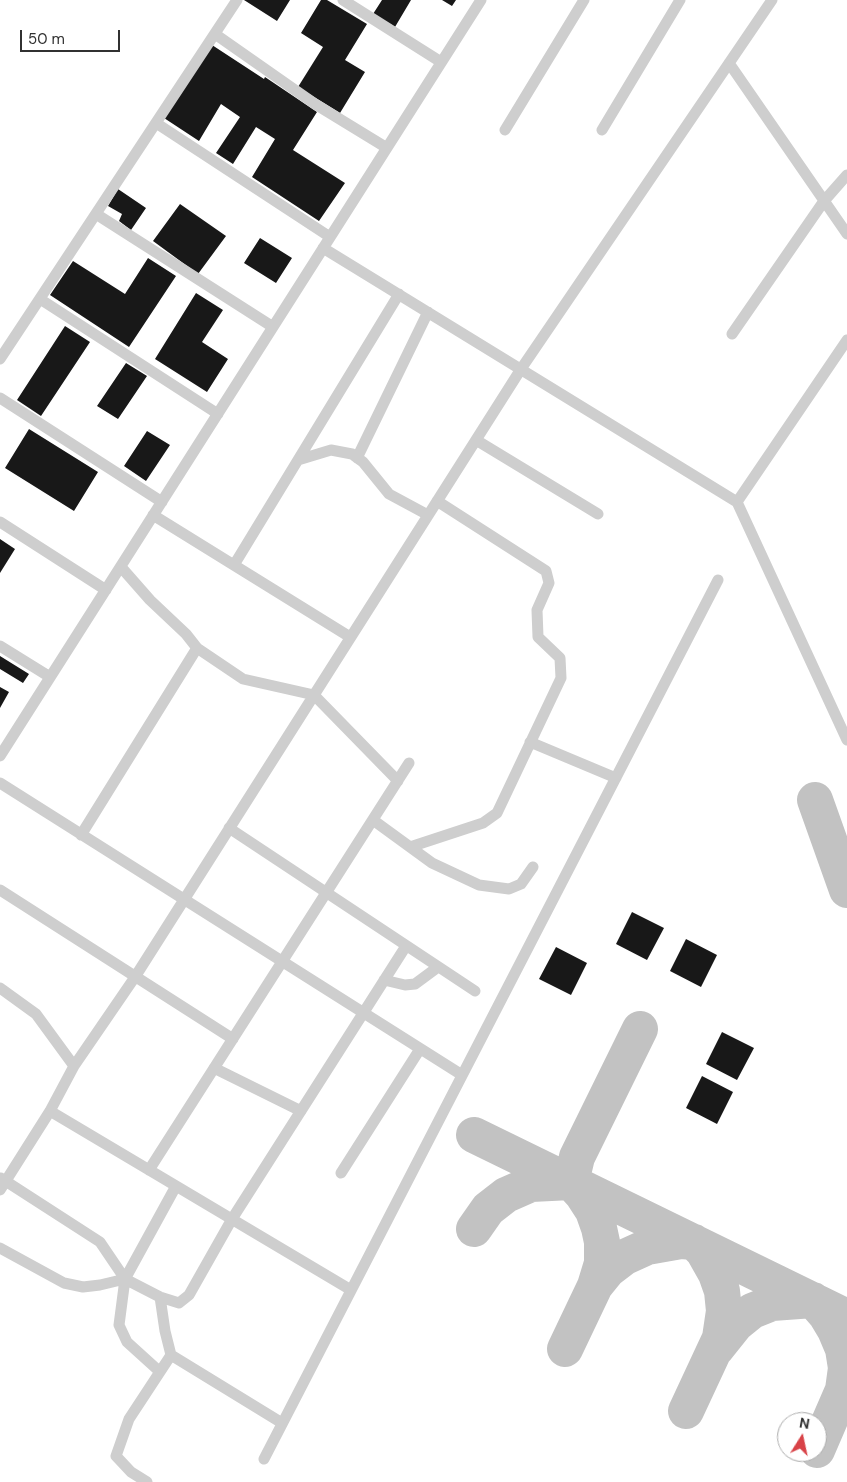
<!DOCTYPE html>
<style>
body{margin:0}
#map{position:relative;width:847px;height:1482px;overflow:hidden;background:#fff;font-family:"DM Sans",sans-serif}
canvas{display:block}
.north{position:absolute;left:777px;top:1412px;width:50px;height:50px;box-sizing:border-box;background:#fff;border:1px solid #adadad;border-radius:50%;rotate:10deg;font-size:14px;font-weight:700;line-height:20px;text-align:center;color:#313131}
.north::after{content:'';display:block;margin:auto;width:18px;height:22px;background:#d84247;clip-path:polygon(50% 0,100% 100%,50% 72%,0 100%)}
.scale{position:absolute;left:20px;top:30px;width:100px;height:22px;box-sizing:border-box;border:2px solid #313131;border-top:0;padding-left:6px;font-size:15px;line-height:18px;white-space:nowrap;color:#313131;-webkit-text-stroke:4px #fff;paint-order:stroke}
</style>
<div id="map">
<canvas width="847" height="1482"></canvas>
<div class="north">N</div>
<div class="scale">50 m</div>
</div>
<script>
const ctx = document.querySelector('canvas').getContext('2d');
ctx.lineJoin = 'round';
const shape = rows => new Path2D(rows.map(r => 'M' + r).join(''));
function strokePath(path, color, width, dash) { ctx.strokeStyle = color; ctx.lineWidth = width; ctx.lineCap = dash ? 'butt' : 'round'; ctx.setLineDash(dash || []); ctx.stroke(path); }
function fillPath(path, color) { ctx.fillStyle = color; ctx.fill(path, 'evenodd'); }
strokePath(shape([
 [815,800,847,890],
 [474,1135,847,1317],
 [571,1182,577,1157,640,1029],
 [474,1229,488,1209,506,1195,531,1184,571,1182,582,1194,593,1211,599,1228,602,1242,602,1263,595,1286,565,1349],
 [595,1286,608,1270,625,1257,647,1247,681,1241,694,1242,703,1251,716,1274,722,1291,724,1311,720,1338,686,1411],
 [716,1349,736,1324,752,1311,772,1303,813,1300,826,1315,835,1330,843,1349,846,1368,843,1390,817,1450]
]), '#c2c2c2', 36);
fillPath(shape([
 [244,0,290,0,277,21],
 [321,0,327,0,367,24,345,60,365,72,340,113,298,87,323,47,301,33],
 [382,0,411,0,395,27,373,14],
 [442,0,456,0,452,6],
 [212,45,264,79,265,77,317,112,293,150,345,183,319,221,252,177,275,139,256,127,233,164,216,153,240,117,221,104,199,141,164,118],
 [118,189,146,208,131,230,119,221,122,214,108,206],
 [180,204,226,236,198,274,153,241],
 [260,238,292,258,276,283,244,263],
 [148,258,176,276,129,347,50,295,73,261,125,294],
 [196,293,223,310,202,342,228,359,207,392,155,359],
 [65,326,90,342,41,416,17,400],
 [126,363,147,376,118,419,97,406],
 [29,429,98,472,74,511,5,468],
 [147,431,170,445,146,481,124,466],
 [0,539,15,549,0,573],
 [0,656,29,674,23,683,0,669],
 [0,687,9,692,0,708],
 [632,912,664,928,647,960,616,944],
 [686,939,717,955,701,987,670,971],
 [556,947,587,963,571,995,539,979],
 [722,1032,754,1048,737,1080,706,1064],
 [702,1076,733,1092,717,1124,686,1108]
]), '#181818');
strokePath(shape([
 [343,0,441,62],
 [215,34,315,104,387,148],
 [729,63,847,234],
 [156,123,330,237],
 [505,130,584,0],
 [602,130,680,0],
 [96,214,273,327],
 [323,248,737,502,847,740],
 [40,299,218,414],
 [732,334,824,201,847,175],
 [0,359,237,0],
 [0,398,162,502],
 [476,440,598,514],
 [357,458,428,312],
 [298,460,331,450,352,454,363,462,389,494,428,515],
 [737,502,847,340],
 [153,515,350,637],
 [0,522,106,590],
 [234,565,399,294],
 [121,567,150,600,186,634,197,648,243,679,314,695,398,781],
 [0,646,50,677],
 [530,742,616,778],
 [0,756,481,0],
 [0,783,462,1075],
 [373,820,432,863,479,885,509,889,521,884,533,867],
 [229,828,475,991],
 [81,835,197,648],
 [410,847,483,823,497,813,561,678,560,658,538,637,537,610,549,583,546,571,437,501],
 [0,890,233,1039],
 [384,980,405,985,415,984,438,967],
 [0,988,36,1014,74,1066],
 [214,1068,301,1111],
 [50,1111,351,1290],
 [149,1170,409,763],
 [341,1173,420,1049],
 [1,1178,100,1242,125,1279,160,1297,179,1303,189,1295,232,1219,406,946],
 [0,1190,50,1111,74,1066,135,977,521,369,772,0],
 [0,1248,64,1283,83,1287,100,1285,125,1279,119,1325,127,1342,159,1371],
 [125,1279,176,1186],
 [160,1297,165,1331,171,1355],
 [264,1459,718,580],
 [147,1482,131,1472,116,1456,129,1419,171,1355,282,1423]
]), '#cecece', 11);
</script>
